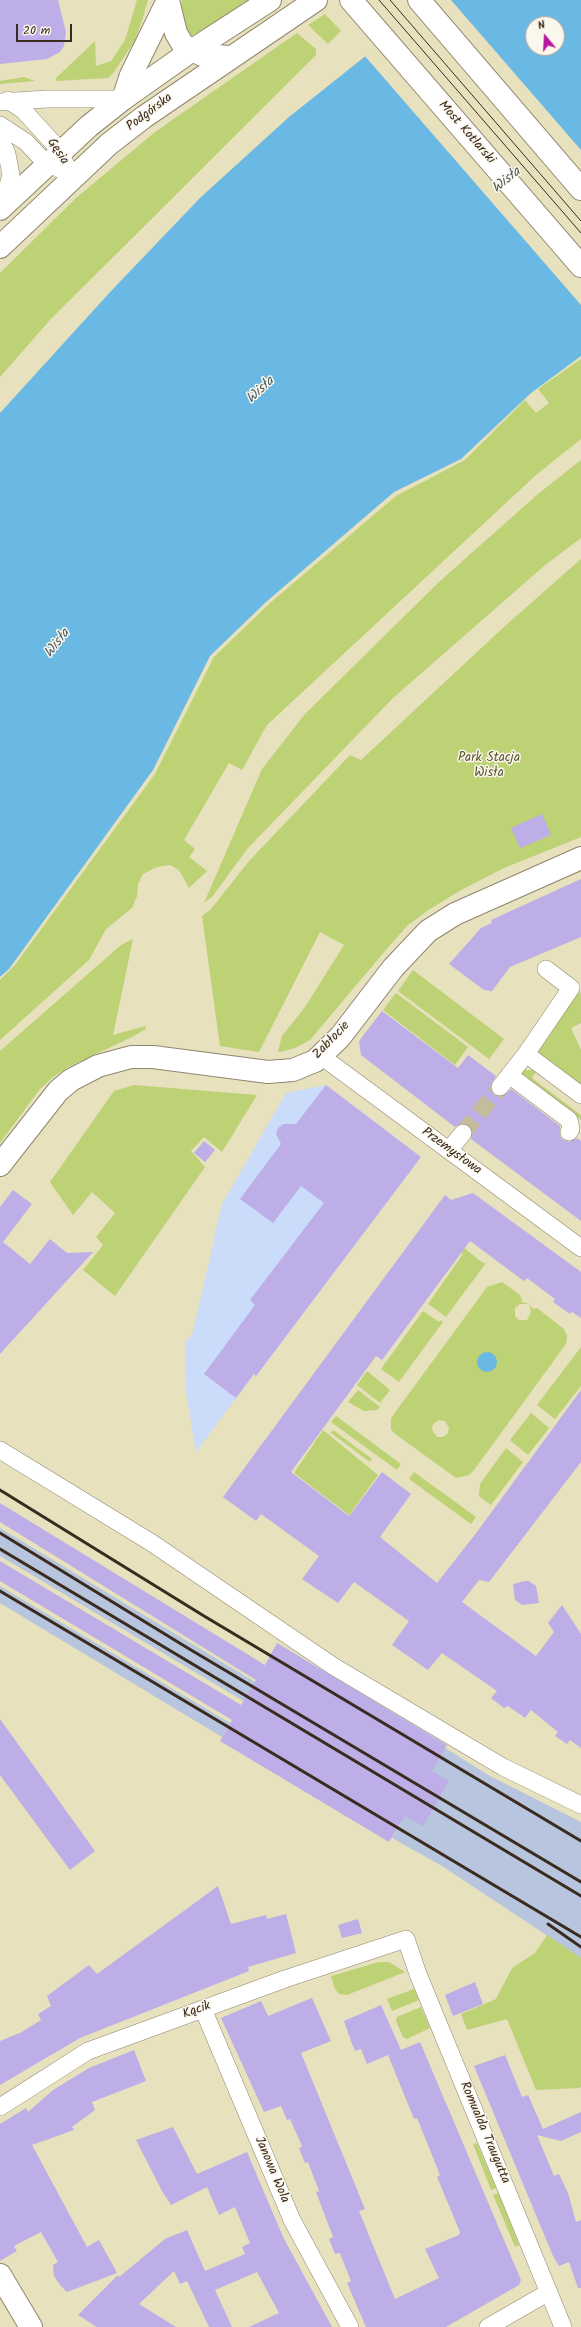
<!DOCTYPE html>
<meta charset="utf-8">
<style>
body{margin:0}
#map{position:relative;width:581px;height:2327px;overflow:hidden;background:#e7e1bd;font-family:Kalam,sans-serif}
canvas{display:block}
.north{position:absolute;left:525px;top:16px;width:40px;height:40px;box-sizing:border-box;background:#fbf7ec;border:1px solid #aea59a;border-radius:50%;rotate:342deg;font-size:11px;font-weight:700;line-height:16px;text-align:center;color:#3b2a1e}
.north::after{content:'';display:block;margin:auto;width:14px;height:18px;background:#b5179e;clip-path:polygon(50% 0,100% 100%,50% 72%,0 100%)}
.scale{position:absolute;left:16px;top:24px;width:56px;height:18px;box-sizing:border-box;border:2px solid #3b2a1e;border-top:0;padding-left:5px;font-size:12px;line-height:14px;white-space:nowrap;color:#3b2a1e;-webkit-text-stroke:3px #fbf7ec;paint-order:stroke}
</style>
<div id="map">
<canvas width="581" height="2327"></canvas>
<div class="north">N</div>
<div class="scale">20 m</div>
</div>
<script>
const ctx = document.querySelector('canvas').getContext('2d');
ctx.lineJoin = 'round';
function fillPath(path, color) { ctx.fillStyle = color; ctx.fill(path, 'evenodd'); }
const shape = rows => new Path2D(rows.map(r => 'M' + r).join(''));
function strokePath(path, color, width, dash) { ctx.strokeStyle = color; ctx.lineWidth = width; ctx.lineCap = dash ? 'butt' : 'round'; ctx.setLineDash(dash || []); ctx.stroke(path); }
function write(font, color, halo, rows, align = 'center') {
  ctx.font = font + ' Kalam,sans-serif'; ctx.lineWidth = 3; ctx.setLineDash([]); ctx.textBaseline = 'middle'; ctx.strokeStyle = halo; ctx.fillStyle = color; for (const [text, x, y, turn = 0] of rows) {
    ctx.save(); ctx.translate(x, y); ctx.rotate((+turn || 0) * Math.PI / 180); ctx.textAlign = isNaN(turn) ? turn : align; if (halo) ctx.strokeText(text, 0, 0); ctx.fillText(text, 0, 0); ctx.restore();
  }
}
fillPath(shape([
 [326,1085,421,1157,256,1376,254,1374,196,1452,186,1392,185,1343,193,1332,222,1204,286,1093]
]), '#cadcf9');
fillPath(shape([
 [0,1528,424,1784,445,1748,490,1776,581,1822,581,1958,442,1866,392,1838,413,1802,0,1556],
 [0,1586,230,1723,222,1737,0,1603]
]), '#b7c5de');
fillPath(shape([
 [137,0,148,0,141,24,134,42,114,72,108,78,56,81,56,78,95,41,96,66,111,61,125,40],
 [182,0,252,0,188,38,180,15],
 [325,14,341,31,328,44,308,25],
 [297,33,316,49,316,55,50,320,0,377,0,273,76,198,155,132],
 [24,77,35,81,0,84,0,81],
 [581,359,581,439,536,475,267,725,242,770,229,763,184,840,195,849,189,857,207,871,189,888,179,870,170,865,157,867,143,874,138,884,137,896,132,908,106,929,89,960,0,1040,0,980,15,965,155,774,214,657,269,604,396,496,465,460,525,400,536,413,549,403,538,389],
 [581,460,581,538,544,566,393,698,248,848,212,897,204,903,262,769,305,714,439,582,538,494],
 [581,559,581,837,504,868,461,890,430,909,408,925,390,945,310,1040,295,1048,280,1052,278,1051,282,1036,305,1007,344,945,320,932,259,1052,220,1046,202,916,211,909,249,861,350,755,361,760,505,626],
 [133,939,113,1035,145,1026,146,1029,130,1038,68,1067,52,1078,40,1089,0,1143,0,1051,121,945],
 [413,970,504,1039,489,1059,398,991],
 [581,992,581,1023,571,1028,581,1050,581,1087,540,1056,538,1049,574,996],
 [396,993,468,1047,455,1065,383,1010],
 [522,1070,534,1070,536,1072,532,1078,581,1115,581,1120,517,1073],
 [134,1085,257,1095,222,1152,204,1137,191,1151,205,1167,115,1296,83,1270,103,1245,96,1237,115,1213,92,1192,73,1215,50,1182,114,1091],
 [460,1245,483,1263,486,1263,446,1317,428,1304,463,1254,456,1249],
 [502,1282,520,1295,522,1302,529,1304,533,1309,537,1308,564,1329,567,1336,566,1344,474,1470,469,1475,456,1478,394,1433,391,1429,391,1418,487,1287],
 [520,1304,529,1304,531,1312,527,1320,519,1320,515,1316,515,1308],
 [439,1420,445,1421,449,1428,448,1433,443,1437,437,1437,432,1430,433,1424],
 [423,1311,439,1322,441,1320,443,1322,399,1382,381,1369],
 [581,1347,581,1386,555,1419,537,1405],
 [367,1371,390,1390,380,1403,357,1385],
 [358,1390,380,1407,377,1410,364,1411,348,1402],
 [531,1413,549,1428,528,1455,510,1440],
 [336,1416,401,1464,397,1470,331,1422],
 [323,1430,378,1475,349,1515,294,1473],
 [333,1430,372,1459,370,1462,331,1433],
 [506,1448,523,1462,491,1505,479,1496,480,1484],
 [414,1472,476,1517,471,1524,409,1479],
 [547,1935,581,1958,581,2087,579,2088,536,2090,507,2019,467,2030,461,2014,496,1999,512,1968,535,1953],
 [379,1962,389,1962,405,1972,347,1995,339,1994,335,1989,331,1976],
 [414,1989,419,2000,392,2011,387,1999],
 [421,2007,430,2028,407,2039,403,2037,396,2021,397,2017],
 [477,2143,496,2188,491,2190,473,2144],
 [498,2193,507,2214,519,2245,515,2247,503,2218,493,2195]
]), '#bdd175');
fillPath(shape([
 [436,0,581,0,581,356,531,393,461,459,394,492,266,602,210,656,153,770,9,969,0,977,0,413,112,290,200,198,289,117],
 [533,24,557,24,557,48,533,48],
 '477 1362a10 10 0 1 1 20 0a10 10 0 1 1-20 0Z'
]), '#6ab8e4');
fillPath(shape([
 [433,0,451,0,581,150,581,305,364,55]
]), '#e7e1bd');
fillPath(shape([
 [0,0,58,0,66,32,64,46,60,52,47,59,0,64],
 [542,814,551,835,520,848,511,828],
 [581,879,581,937,510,967,492,991,484,990,449,964,481,928,492,923,491,920],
 [382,1011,458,1068,468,1055,496,1076,490,1086,494,1095,503,1096,511,1089,560,1126,560,1136,563,1140,569,1142,577,1138,581,1141,581,1221,471,1139,472,1130,469,1125,460,1124,455,1127,361,1055,359,1041],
 [326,1085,421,1157,256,1376,254,1374,236,1398,204,1374,255,1305,250,1300,324,1203,301,1186,273,1223,240,1199,281,1144,276,1134,278,1128,284,1124,296,1124],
 [204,1141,215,1150,205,1162,194,1153],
 [13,1190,32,1204,3,1242,30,1264,50,1239,67,1253,93,1252,0,1354,0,1207],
 [473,1193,581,1272,581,1318,572,1312,570,1314,553,1302,555,1299,527,1278,524,1281,470,1241,382,1360,376,1356,291,1472,349,1516,382,1472,411,1494,380,1537,437,1583,477,1532,581,1390,581,1462,489,1582,479,1580,462,1602,536,1656,554,1632,548,1623,562,1605,581,1634,581,1748,570,1740,567,1744,555,1736,558,1732,531,1710,525,1718,508,1706,504,1708,491,1698,497,1691,442,1653,428,1670,392,1645,409,1621,354,1582,338,1603,302,1579,319,1556,261,1514,256,1521,223,1497,445,1195,451,1200],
 [0,1503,265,1665,277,1643,447,1745,432,1771,449,1781,423,1826,405,1816,389,1842,220,1741,232,1720,0,1581,0,1561,241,1705,256,1680,0,1522],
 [525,1581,529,1581,536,1586,539,1603,522,1605,515,1600,513,1584],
 [0,1719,95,1851,70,1870,0,1775],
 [218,1886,231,1924,266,1915,267,1919,286,1914,296,1953,248,1967,249,1971,80,2038,0,2085,0,2041,22,2032,41,2020,38,2014,51,2006,47,1996,89,1965,97,1974],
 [358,1919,362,1933,342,1938,338,1925],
 [475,1982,483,2004,453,2016,445,1995],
 [312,1998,331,2041,301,2053,365,2209,359,2211,395,2299,439,2278,425,2249,459,2235,460,2232,437,2177,440,2175,417,2118,414,2119,388,2055,367,2064,361,2049,355,2051,352,2044,344,2021,381,2005,401,2050,420,2042,521,2280,519,2285,446,2327,366,2327,347,2283,351,2281,345,2266,340,2253,335,2254,329,2239,333,2237,316,2192,319,2191,308,2162,305,2163,299,2148,302,2146,290,2119,287,2120,281,2106,264,2112,221,2018,261,2001,268,2016],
 [134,2050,146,2081,92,2102,95,2110,72,2127,74,2130,32,2145,87,2247,99,2240,117,2273,67,2292,60,2285,54,2276,53,2265,58,2262,41,2232,14,2246,17,2251,0,2261,0,2124,26,2108,28,2112,53,2090,89,2068],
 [505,2055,522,2097,528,2095,543,2129,581,2112,581,2132,561,2141,537,2135,554,2176,559,2174,568,2193,576,2222,581,2220,581,2288,578,2288,569,2262,559,2266,553,2256,474,2066],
 [173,2127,197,2174,247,2152,283,2237,332,2327,249,2327,279,2313,257,2272,215,2290,232,2327,209,2327,187,2281,180,2284,174,2271,139,2304,176,2327,97,2327,78,2315,118,2275,119,2277,165,2239,187,2230,205,2271,245,2254,242,2247,250,2243,235,2207,219,2215,207,2187,171,2205,162,2191,136,2140]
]), '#bdaee8');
strokePath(shape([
 [463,1133,500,1087]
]), '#c5bc9d', 17, [17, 8]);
const street = shape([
 [8,100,24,111,54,144,73,177],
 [0,102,47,99,123,99],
 [0,125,26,142,40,157,59,169],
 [0,138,7,154,11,175,2,207],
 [526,1054,571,988,546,969],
 [321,1056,581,1248],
 [509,1075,569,1120,571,1129,569,1132],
 [500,1087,526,1054,581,1095],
 [449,1150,463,1133],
 [0,1450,152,1543,333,1666,503,1767,581,1805],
 [203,2009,292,2220,350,2327],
 [0,2107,88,2051,285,1979,406,1939,418,1974,563,2327],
 [488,2327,549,2292]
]);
const secondary = shape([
 [0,209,89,126,123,99,191,51,270,0],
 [0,247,109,144,144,117,316,0],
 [0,1165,58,1091,71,1080,98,1066,131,1057,153,1057,268,1072,293,1070,315,1061,340,1037,393,968,428,931,455,914,581,858],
 [0,2275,31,2327]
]);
const primary = shape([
 [168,0,176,33,183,45,202,55,230,57],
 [351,0,581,266],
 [419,0,581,189],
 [123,99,131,75,168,0]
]);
strokePath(street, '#91866e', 18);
strokePath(secondary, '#91866e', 24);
strokePath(primary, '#91866e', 24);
strokePath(street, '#fff', 17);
strokePath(secondary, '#fff', 22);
strokePath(primary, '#fff', 22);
strokePath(shape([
 [379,0,581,233],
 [390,0,581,221]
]), '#3b2a1e', 1);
strokePath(shape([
 [0,1490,204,1616,581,1841],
 [0,1533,186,1647,581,1882],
 [0,1549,581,1896],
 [0,1591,581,1937],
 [548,1924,581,1947]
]), '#3b2a1e', 3);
write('13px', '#3b2a1e', '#fbf7ec', [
 ["Podgórska",150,113,-37],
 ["Most Kotlarski",466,133,49],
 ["Gęsia",57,152,56],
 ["Zabłocie",332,1041,-46],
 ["Przemysłowa",451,1152,36],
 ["Kącik",197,2011,-20],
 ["Romualda Traugutta",484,2133,67],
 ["Janowa Wola",271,2170,67]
]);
write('13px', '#5c5434', '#fbf7ec', [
 ["Park Stacja",489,759],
 ["Wisła",489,774]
]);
write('italic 14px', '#4b5c63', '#fbf7ec', [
 ["Wisła",507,181,-38],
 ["Wisła",261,391,-43],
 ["Wisła",58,644,-52]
]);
</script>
